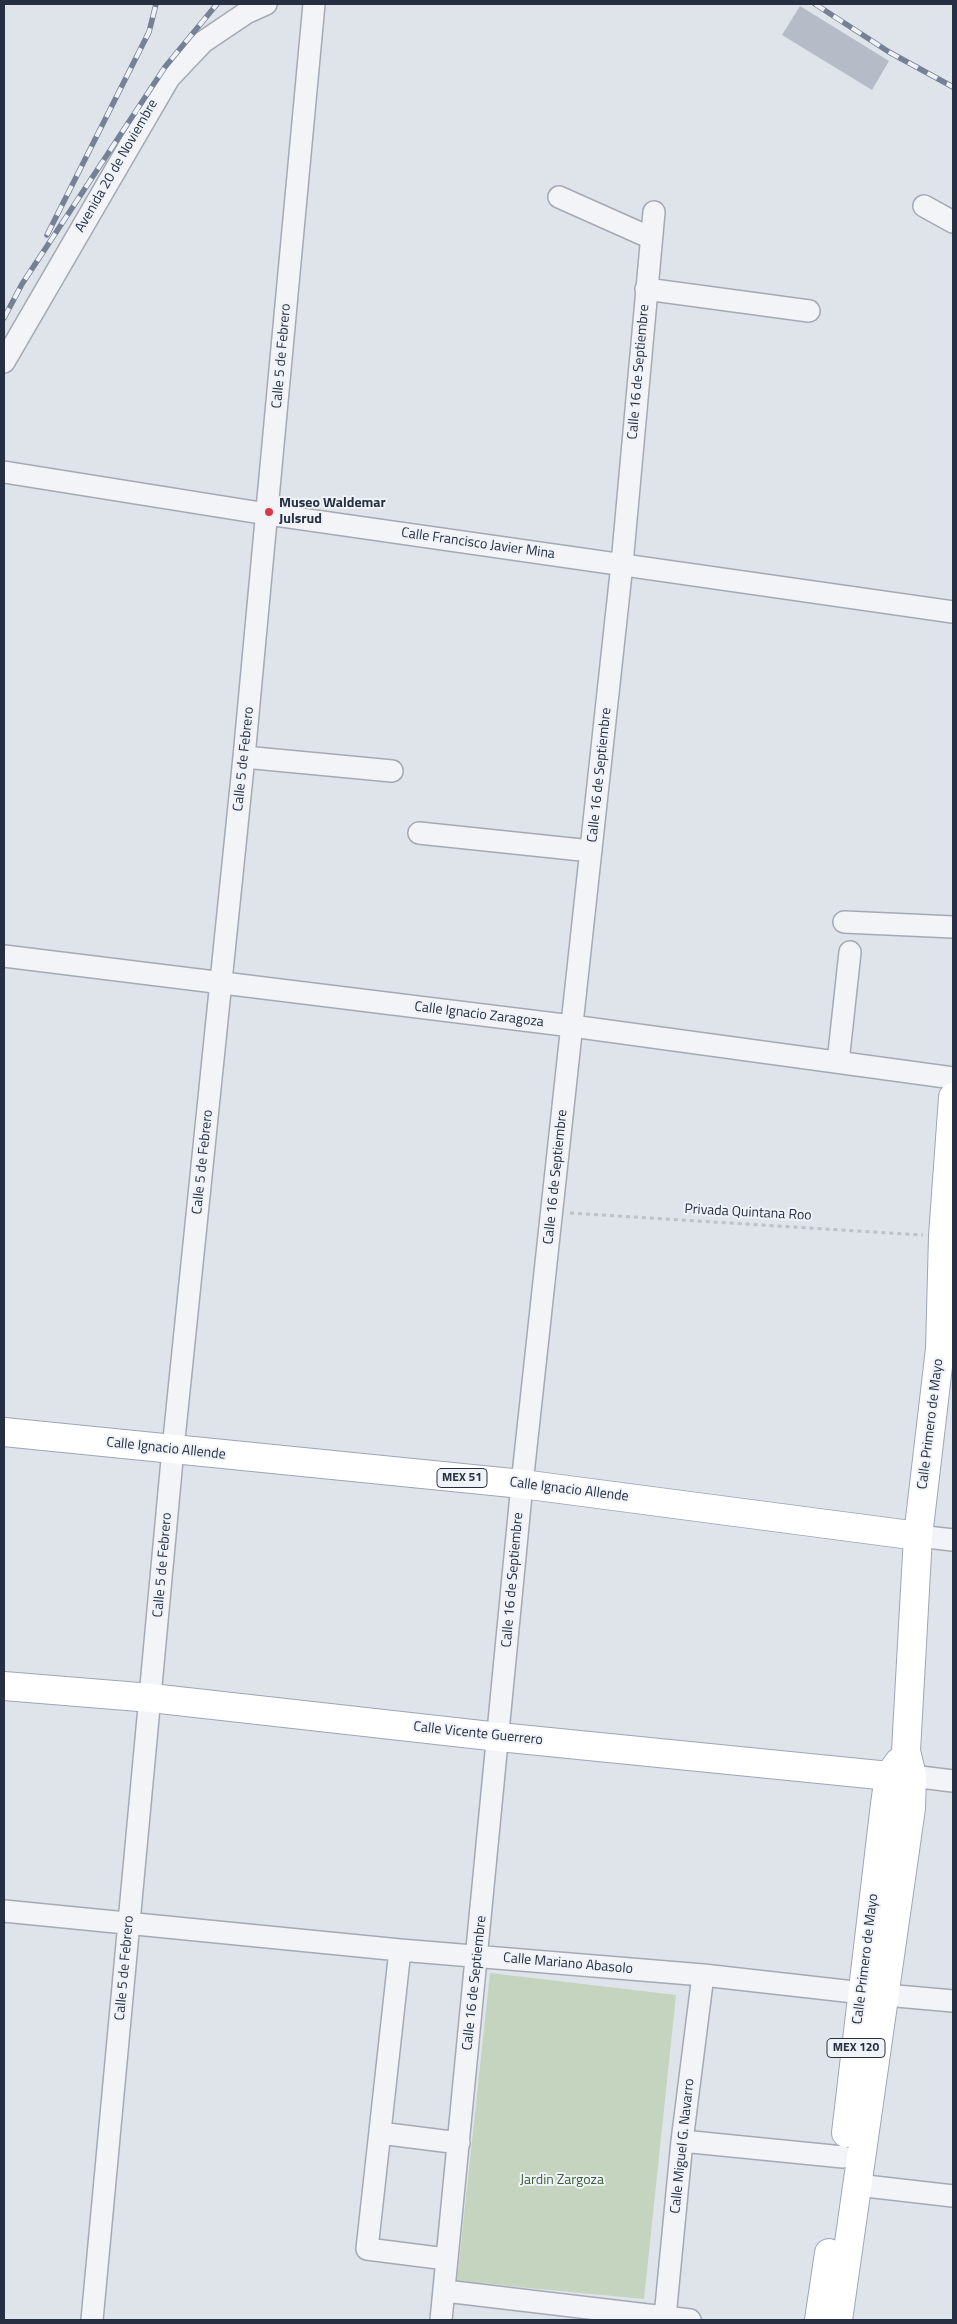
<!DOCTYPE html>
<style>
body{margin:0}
#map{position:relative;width:957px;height:2324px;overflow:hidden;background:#dfe3ea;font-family:"Titillium Web",sans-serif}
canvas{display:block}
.frame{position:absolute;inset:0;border:5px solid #263042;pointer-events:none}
</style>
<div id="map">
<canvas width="957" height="2324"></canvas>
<div class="frame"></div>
</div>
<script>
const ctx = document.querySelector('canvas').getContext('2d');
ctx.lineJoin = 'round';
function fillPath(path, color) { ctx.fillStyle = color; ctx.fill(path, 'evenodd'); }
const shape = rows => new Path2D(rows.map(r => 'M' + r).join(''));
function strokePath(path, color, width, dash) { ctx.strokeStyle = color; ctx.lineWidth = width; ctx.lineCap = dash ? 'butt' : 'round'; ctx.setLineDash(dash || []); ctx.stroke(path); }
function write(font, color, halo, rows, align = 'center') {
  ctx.font = font + ' "Titillium Web",sans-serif'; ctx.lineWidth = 4; ctx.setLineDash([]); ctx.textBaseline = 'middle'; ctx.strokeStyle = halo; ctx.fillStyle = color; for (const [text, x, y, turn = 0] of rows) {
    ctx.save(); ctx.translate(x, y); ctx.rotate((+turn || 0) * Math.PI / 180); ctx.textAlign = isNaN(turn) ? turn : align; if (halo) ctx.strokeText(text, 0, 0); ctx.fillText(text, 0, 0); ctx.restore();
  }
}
fillPath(shape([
 [490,1973,676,1995,644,2299,457,2281]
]), '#c4d4bf');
fillPath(shape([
 [800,6,889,61,872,90,782,35]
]), '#b6bcc7');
const minor = shape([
 [559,197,651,238],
 [924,206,953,222],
 [646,289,809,311],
 [4,362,169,78,203,42,246,13,266,4],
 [4,472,267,514,953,612],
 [244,757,392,771],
 [419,833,591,851],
 [844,922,953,927],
 [4,956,572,1026,953,1078],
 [838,1062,850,952],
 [918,1536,953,1540],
 [912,1776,953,1781],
 [4,1911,400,1950,703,1975,863,1993,953,2001],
 [400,1950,367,2249,446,2259],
 [380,2133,459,2143],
 [682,2141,843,2157],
 [857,2185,953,2196],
 [445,2291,690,2320],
 [665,2317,682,2141,703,1975],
 [92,2320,173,1449,244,757,314,4],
 [441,2320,522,1484,622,564,654,212]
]);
const major = shape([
 [4,1432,522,1484,918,1536],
 [4,1686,151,1698,499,1737,889,1776,912,1776],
 [846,2133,885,1804,889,1776,899,1762],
 [819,2320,829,2253],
 [838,2320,911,1808,912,1776,906,1751,918,1536,940,1349,943,1236,953,1097]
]);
strokePath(minor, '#a4aab4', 24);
strokePath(major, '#9da6b6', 30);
strokePath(shape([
 [570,1213,923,1235]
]), '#bdc1c8', 3, [4, 4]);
strokePath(minor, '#f2f4f7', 21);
strokePath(major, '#fff', 28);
const rail = shape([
 [815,4,889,52,953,87],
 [47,235,149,32,156,4],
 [4,318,22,284,165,67,217,4]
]);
strokePath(rail, '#778195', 5.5);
strokePath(rail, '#eff2f7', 4, [11]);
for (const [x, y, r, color] of [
 [269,512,5,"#da384b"]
]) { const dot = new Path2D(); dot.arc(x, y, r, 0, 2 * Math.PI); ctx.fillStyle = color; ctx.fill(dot); strokePath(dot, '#eff2f7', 2); }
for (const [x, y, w] of [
 [462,1478,50],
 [856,2048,58]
]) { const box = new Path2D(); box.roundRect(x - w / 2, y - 9.5, w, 19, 4); ctx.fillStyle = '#eff2f7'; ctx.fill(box); strokePath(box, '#263042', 1); }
write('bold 12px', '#263042', null, [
 ["MEX 51",462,1478],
 ["MEX 120",856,2048]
]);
write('14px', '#263042', '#eff2f7', [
 ["Avenida 20 de Noviembre",117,166,-60],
 ["Calle 5 de Febrero",282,356,-85],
 ["Calle 16 de Septiembre",639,372,-85],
 ["Calle Francisco Javier Mina",478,544,8],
 ["Calle 5 de Febrero",244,759,-84],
 ["Calle 16 de Septiembre",600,775,-84],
 ["Calle Ignacio Zaragoza",479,1015,7],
 ["Calle 5 de Febrero",203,1162,-84],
 ["Calle 16 de Septiembre",556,1177,-84],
 ["Privada Quintana Roo",748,1213,3],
 ["Calle Primero de Mayo",931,1424,-83],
 ["Calle Ignacio Allende",166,1449,6],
 ["Calle Ignacio Allende",569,1490,7],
 ["Calle 5 de Febrero",163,1565,-85],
 ["Calle 16 de Septiembre",513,1580,-85],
 ["Calle Vicente Guerrero",478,1734,6],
 ["Calle Primero de Mayo",866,1959,-83],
 ["Calle Mariano Abasolo",568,1964,5],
 ["Calle 5 de Febrero",125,1968,-85],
 ["Calle 16 de Septiembre",475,1983,-84],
 ["Calle Miguel G. Navarro",683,2146,-84]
]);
write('bold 14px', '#263042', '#eff2f7', [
 ["Museo Waldemar",279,504],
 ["Julsrud",279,520]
], 'left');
write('14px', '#395f32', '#eff2f7', [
 ["Jardin Zargoza",562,2181]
]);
</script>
